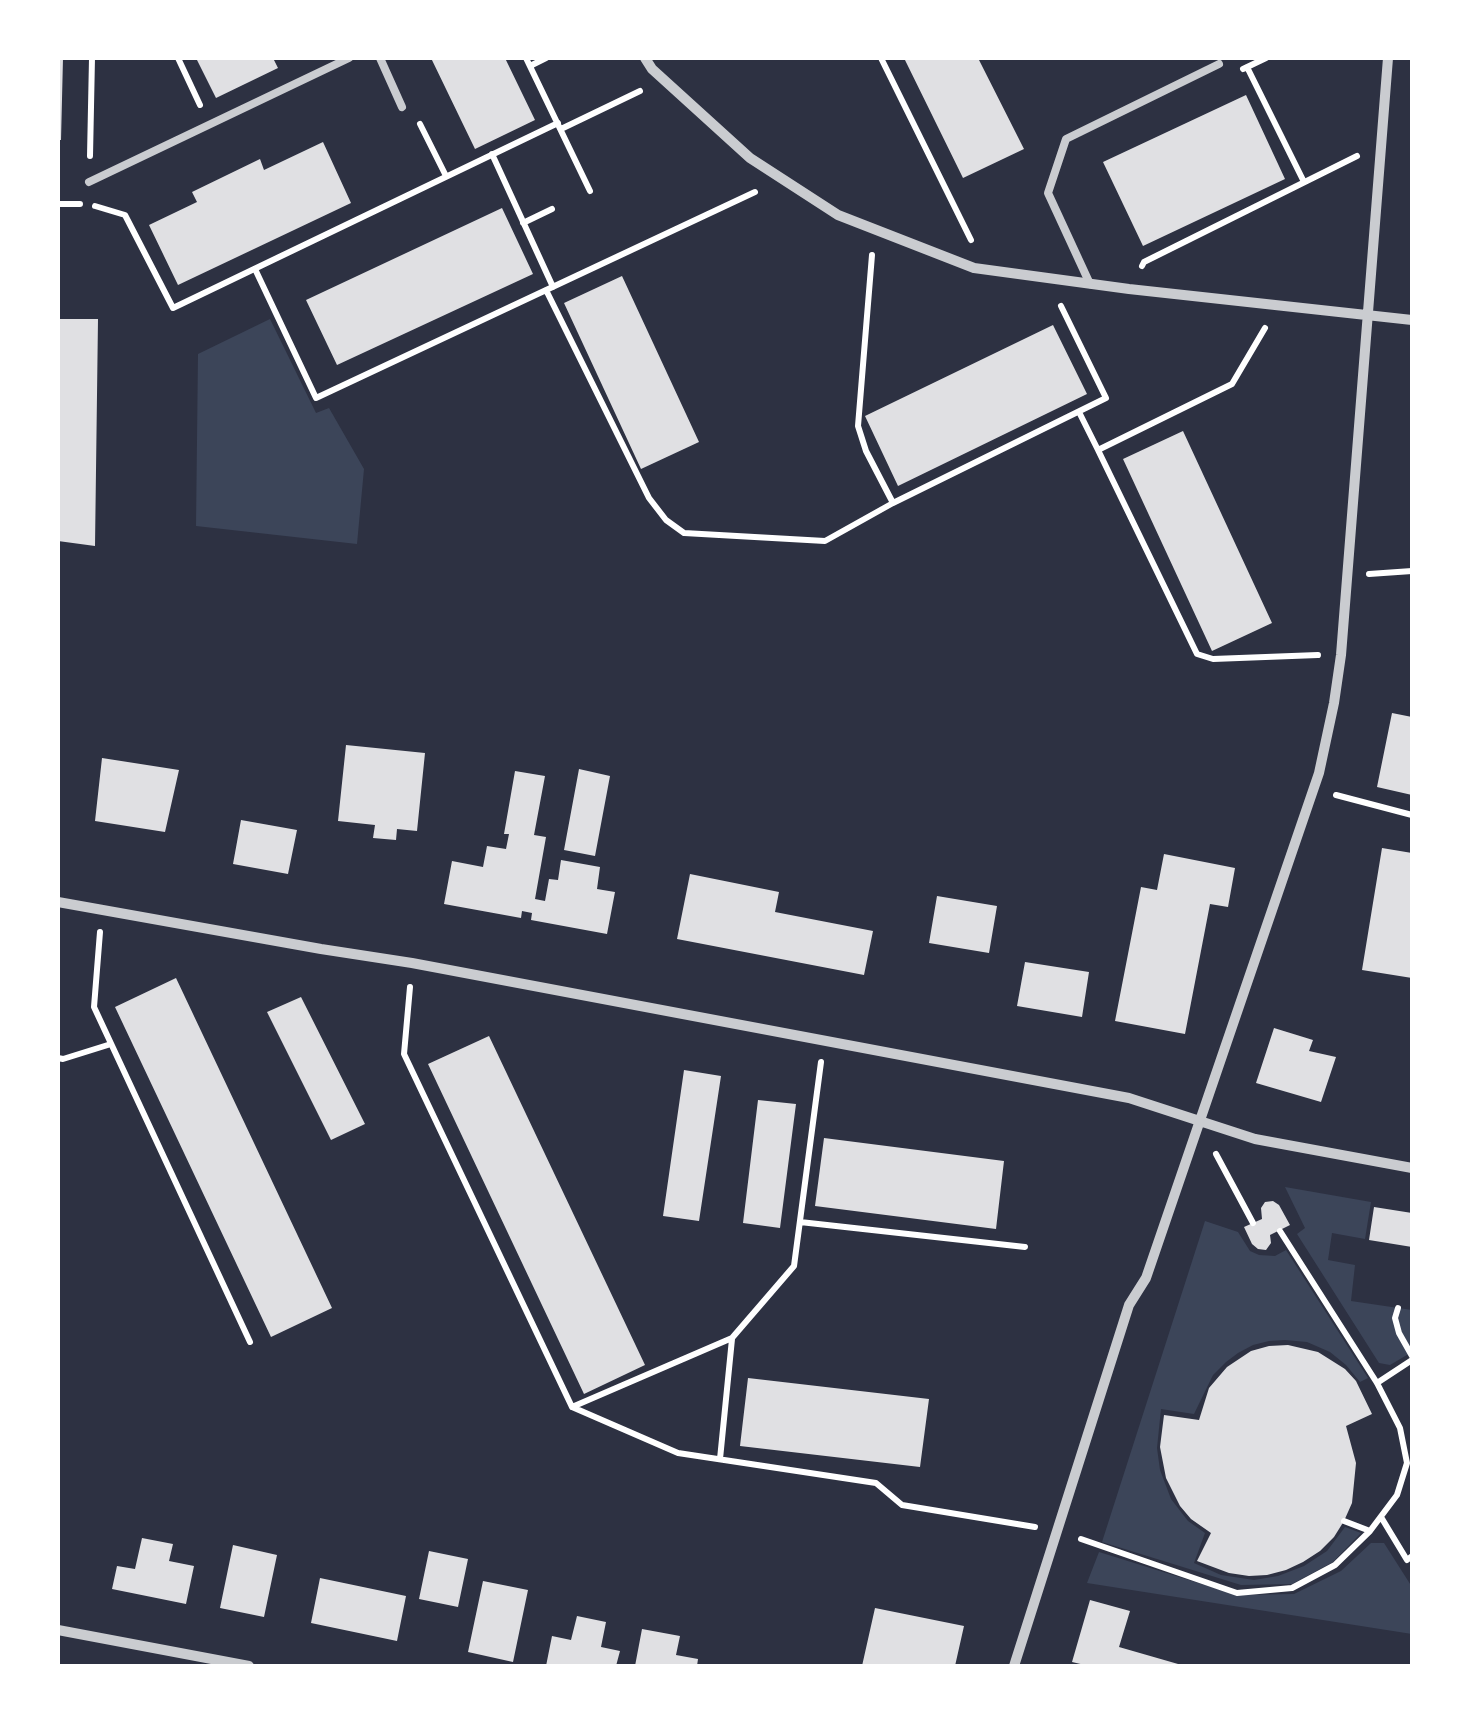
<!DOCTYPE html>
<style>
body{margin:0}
#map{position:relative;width:1470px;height:1724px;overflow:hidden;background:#2d3142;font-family:"Source Serif 4",serif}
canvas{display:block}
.frame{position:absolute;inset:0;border:60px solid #fff;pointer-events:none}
</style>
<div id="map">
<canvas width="1470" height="1724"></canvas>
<div class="frame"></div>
</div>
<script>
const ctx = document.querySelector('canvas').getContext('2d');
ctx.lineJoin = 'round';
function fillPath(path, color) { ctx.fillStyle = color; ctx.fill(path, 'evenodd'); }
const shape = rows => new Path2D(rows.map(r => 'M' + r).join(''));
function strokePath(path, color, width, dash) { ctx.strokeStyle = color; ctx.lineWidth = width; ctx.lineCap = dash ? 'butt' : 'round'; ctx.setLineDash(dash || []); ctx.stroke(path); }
fillPath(shape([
 [270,319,316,413,329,408,364,469,357,544,196,526,198,354],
 [1285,1187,1371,1202,1365,1239,1332,1233,1328,1260,1355,1265,1351,1301,1412,1310,1412,1352,1390,1365,1379,1363,1297,1234,1305,1228],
 [1205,1221,1238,1232,1250,1251,1259,1255,1275,1256,1286,1250,1368,1378,1360,1382,1346,1365,1330,1352,1307,1342,1285,1340,1269,1341,1253,1345,1238,1353,1226,1362,1213,1375,1194,1414,1161,1409,1157,1448,1160,1470,1171,1499,1188,1521,1205,1533,1194,1563,1221,1575,1254,1580,1278,1576,1304,1566,1327,1551,1345,1527,1361,1533,1333,1562,1292,1584,1241,1585,1102,1542],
 [1371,1543,1384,1543,1412,1587,1412,1634,1087,1583,1099,1552,1237,1595,1294,1594,1341,1571]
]), '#3c4559');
fillPath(shape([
 [58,58,63,58,61,140,58,140],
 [196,58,273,58,278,68,216,98],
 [431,58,505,58,535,120,475,149],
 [904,58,978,58,1024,149,963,178],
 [1246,95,1285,179,1143,246,1103,162],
 [323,142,351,203,178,285,149,225,197,202,192,192,260,159,264,170],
 [502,208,533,274,337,365,306,300],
 [622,276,699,442,641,469,564,303],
 [58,319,98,319,95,546,58,541],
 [1053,325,1087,394,898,486,865,416],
 [1183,431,1272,623,1212,651,1123,459],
 [1392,713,1412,717,1412,795,1377,787],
 [346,745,425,753,417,831,397,829,396,840,373,838,375,825,338,821],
 [102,758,179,770,165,832,95,821],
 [579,769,610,776,595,856,564,850],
 [515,771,545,776,534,835,546,837,535,899,545,901,549,879,558,880,561,860,600,867,597,889,615,892,607,934,531,920,532,913,522,911,521,918,444,904,452,861,483,867,487,846,506,849,509,834,504,834],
 [241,820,297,830,288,874,233,864],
 [1382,848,1412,853,1412,978,1362,970],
 [1164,854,1235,868,1228,907,1210,904,1185,1034,1115,1021,1141,887,1157,890],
 [690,874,779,892,775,912,873,931,864,975,677,939],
 [937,896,997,906,989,953,929,943],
 [1025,962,1089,972,1082,1017,1017,1006],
 [176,978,332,1308,271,1337,115,1007],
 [301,997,365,1124,331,1140,267,1012],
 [1274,1028,1313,1040,1309,1051,1336,1057,1321,1102,1256,1083],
 [489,1036,645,1365,584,1394,428,1064],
 [684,1070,721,1076,699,1221,663,1216],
 [758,1100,796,1104,780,1228,743,1223],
 [824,1138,1004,1161,996,1229,815,1206],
 [1273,1201,1279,1205,1290,1225,1270,1235,1271,1243,1266,1250,1258,1249,1252,1244,1244,1227,1262,1219,1261,1208,1265,1202],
 [1374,1207,1412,1213,1412,1247,1369,1240],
 [1288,1345,1318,1352,1345,1369,1356,1381,1372,1414,1346,1426,1356,1463,1352,1503,1344,1521,1334,1537,1320,1551,1303,1562,1286,1570,1267,1575,1249,1576,1229,1573,1197,1561,1211,1533,1191,1519,1180,1506,1166,1478,1160,1447,1164,1415,1199,1420,1209,1388,1227,1367,1251,1351,1269,1346],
 [748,1378,929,1399,920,1467,740,1446],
 [142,1538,173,1544,169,1561,194,1566,186,1604,112,1589,117,1566,135,1569],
 [233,1545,277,1555,264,1617,220,1608],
 [429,1551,468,1559,458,1607,419,1599],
 [320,1578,406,1596,397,1641,311,1623],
 [483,1581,528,1590,513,1662,468,1652],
 [1090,1600,1130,1611,1119,1647,1185,1666,1089,1666,1072,1662],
 [875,1608,964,1626,955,1666,862,1666],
 [577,1616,606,1622,601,1647,620,1651,616,1666,546,1666,552,1636,571,1640],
 [642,1629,680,1636,676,1655,698,1659,697,1666,635,1666]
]), '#e0e0e3');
strokePath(shape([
 [178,58,200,105],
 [526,58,590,191],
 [881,58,971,240],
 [530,66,546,58],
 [1247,67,1304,182],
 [1243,69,1266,58],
 [420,124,446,176],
 [561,129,640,91],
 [492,154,553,287],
 [90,156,92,58],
 [58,204,80,204],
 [95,206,125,215,173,308,558,123],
 [523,223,552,209],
 [872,255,858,426,866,451,893,503],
 [1142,266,1144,262,1357,156],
 [255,269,316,398,755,192],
 [546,290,649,498,666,520,684,533,825,541,893,503,1106,398,1061,306],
 [1265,328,1232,384,1098,450,1197,654,1213,659,1318,655],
 [1079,412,1098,450],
 [1369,574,1412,571],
 [1336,795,1412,815],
 [100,932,94,1007,250,1342],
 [410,987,404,1054,572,1407,678,1453,876,1483,902,1505,1035,1527],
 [58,1058,63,1059,111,1044],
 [1216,1154,1253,1223],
 [800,1222,1025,1247],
 [1398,1308,1395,1318,1399,1333,1412,1356],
 [1377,1383,1412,1360],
 [572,1407,732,1338,794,1266,821,1062],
 [720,1459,732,1339],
 [1381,1517,1407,1560,1412,1556],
 [1344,1521,1370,1531],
 [1081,1539,1237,1593,1292,1588,1335,1565,1370,1531,1397,1495,1407,1463,1400,1428,1377,1383,1280,1231]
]), '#fff', 6);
strokePath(shape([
 [380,58,402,107],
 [89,182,349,58],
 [1090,284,1048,193,1066,139,1219,64]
]), '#caccd0', 8);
strokePath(shape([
 [645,58,652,69,750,158,838,215,974,268,1129,289,1412,320],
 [58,902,321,949,412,963,1129,1098,1255,1139,1412,1168],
 [58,1630,249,1666],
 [1014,1666,1129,1305,1146,1278,1319,773,1334,703,1341,655,1388,58]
]), '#caccd0', 10);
</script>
